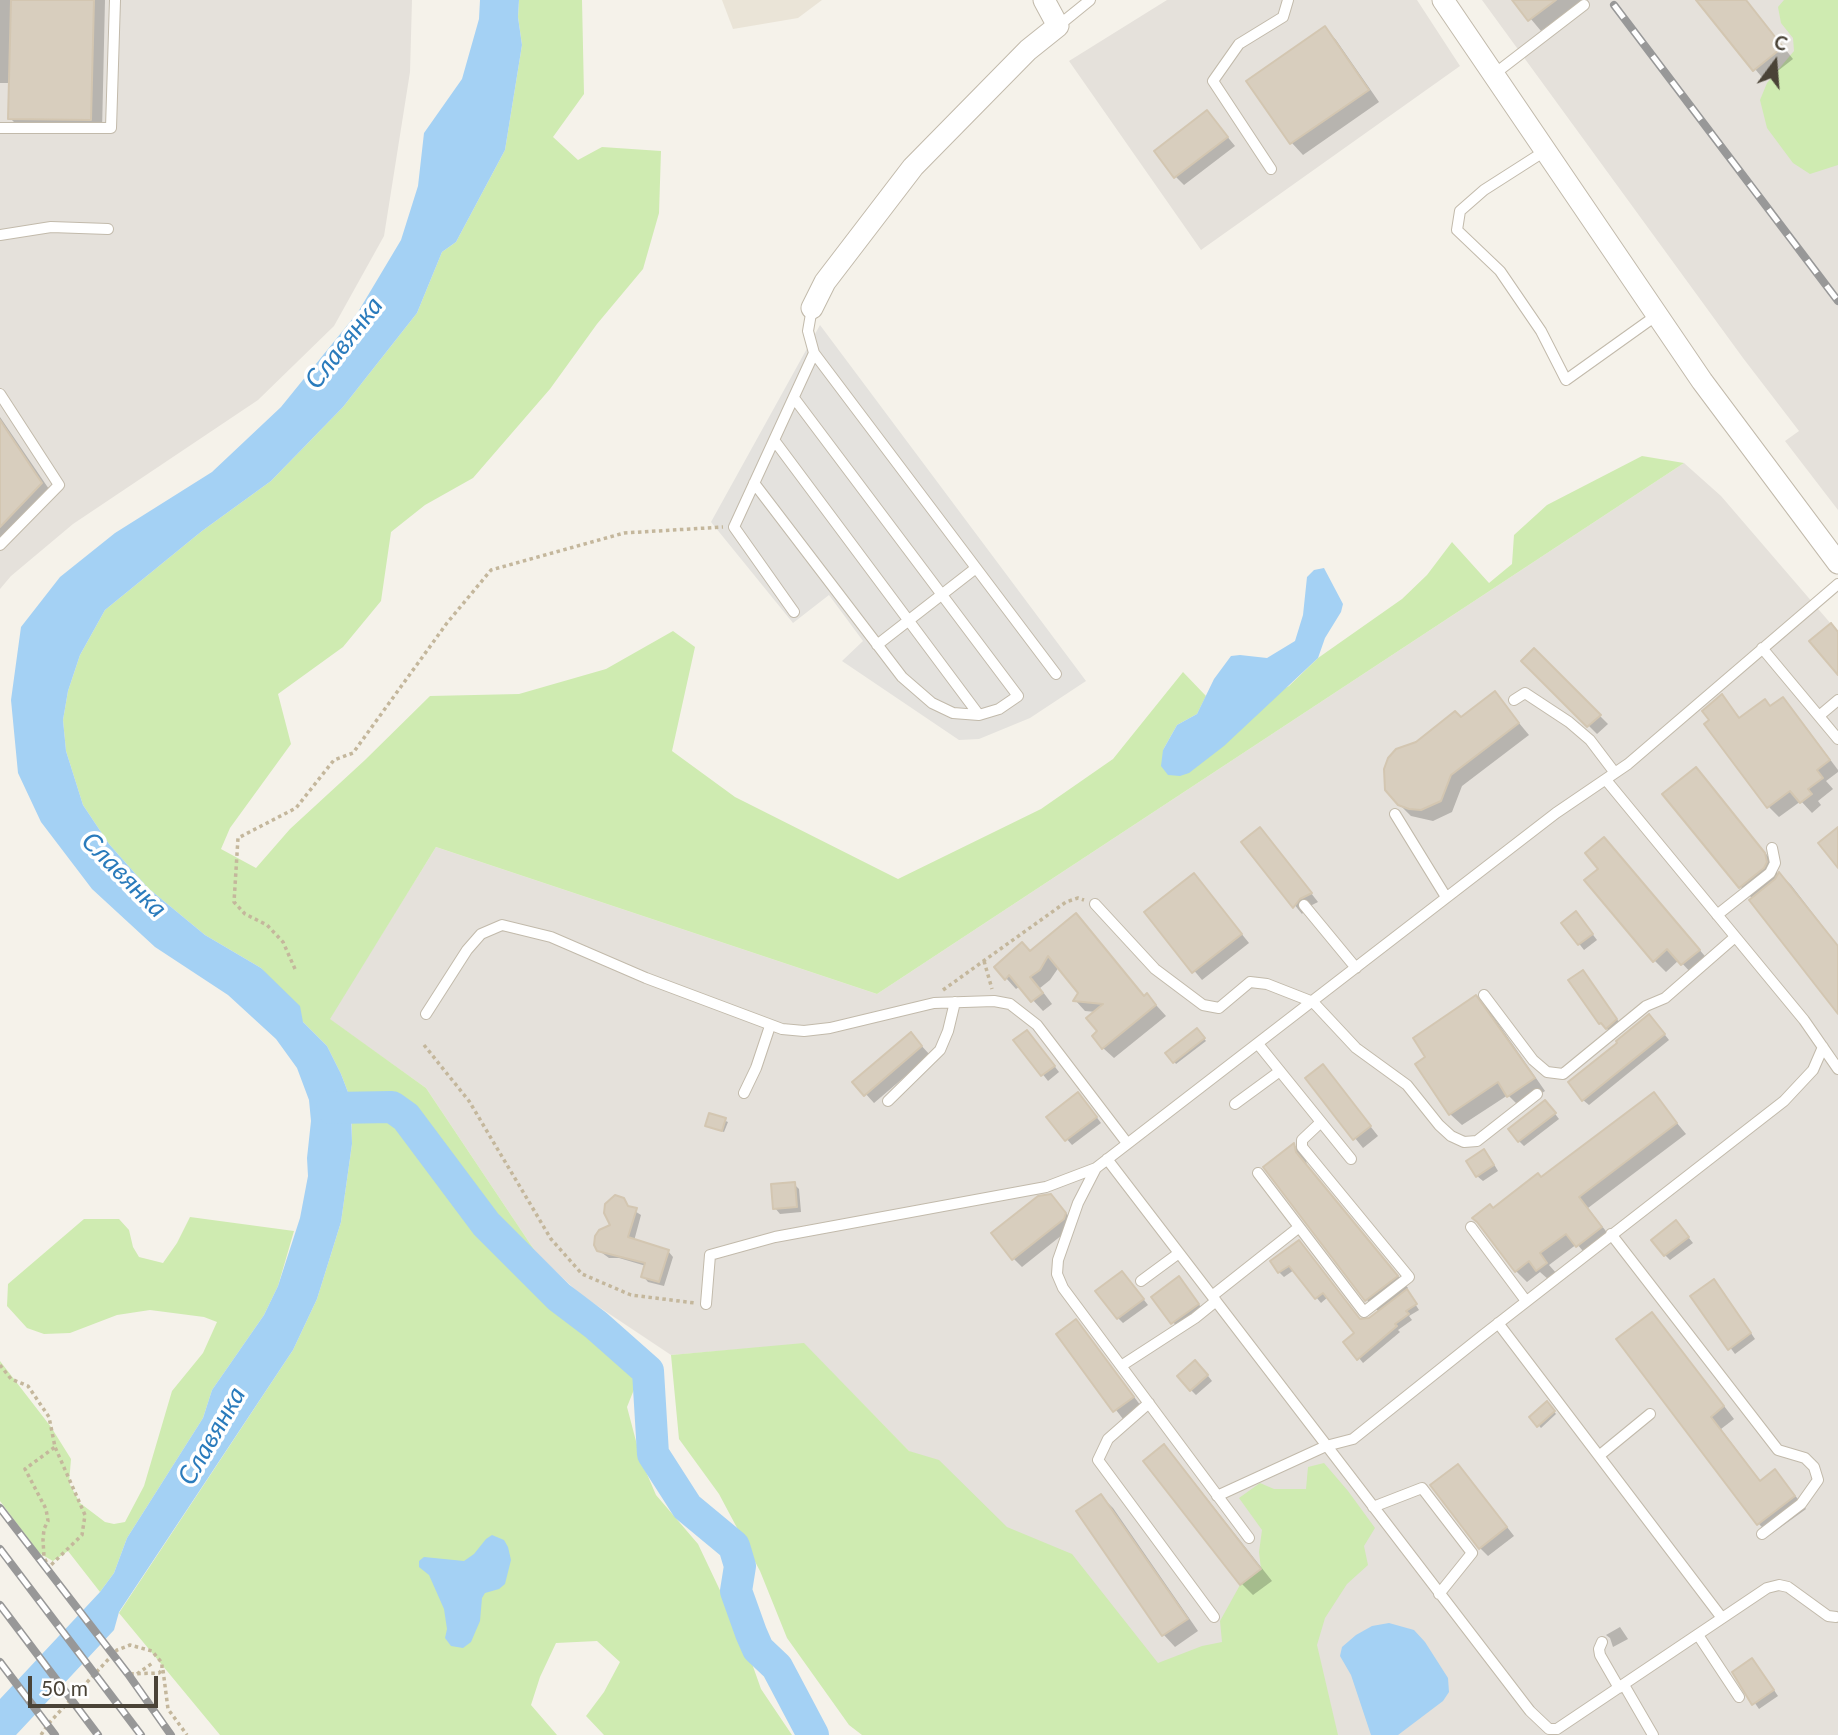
<!DOCTYPE html>
<meta charset="utf-8">
<style>
body{margin:0}
#map{position:relative;width:1838px;height:1735px;overflow:hidden;background:#f5f2ea;font-family:Lato,sans-serif}
canvas{display:block}
.north{position:absolute;left:1740px;top:28px;width:70px;height:70px;-webkit-text-stroke:5px #fff;paint-order:stroke;rotate:16deg;font-size:19px;font-weight:700;line-height:28px;text-align:center;color:#4a4337}
.north::after{content:'';display:block;margin:auto;width:24px;height:32px;background:#4a4337;clip-path:polygon(50% 0,100% 100%,50% 72%,0 100%)}
.scale{position:absolute;left:28px;top:1676px;width:130px;height:32px;box-sizing:border-box;border:4px solid #4a4337;border-top:0;padding-left:9px;font-size:21px;line-height:24px;white-space:nowrap;color:#4a4337;-webkit-text-stroke:5px #fff;paint-order:stroke}
</style>
<div id="map">
<canvas width="1838" height="1735"></canvas>
<div class="north">С</div>
<div class="scale">50 m</div>
</div>
<script>
const ctx = document.querySelector('canvas').getContext('2d');
ctx.lineJoin = 'round';
function fillPath(path, color) { ctx.fillStyle = color; ctx.fill(path, 'evenodd'); }
const shape = rows => new Path2D(rows.map(r => 'M' + r).join(''));
function strokePath(path, color, width, dash) { ctx.strokeStyle = color; ctx.lineWidth = width; ctx.lineCap = dash ? 'butt' : 'round'; ctx.setLineDash(dash || []); ctx.stroke(path); }
function write(font, color, halo, rows, align = 'center') {
  ctx.font = font + ' Lato,sans-serif'; ctx.lineWidth = 7; ctx.setLineDash([]); ctx.textBaseline = 'middle'; ctx.strokeStyle = halo; ctx.fillStyle = color; for (const [text, x, y, turn = 0] of rows) {
    ctx.save(); ctx.translate(x, y); ctx.rotate((+turn || 0) * Math.PI / 180); ctx.textAlign = isNaN(turn) ? turn : align; if (halo) ctx.strokeText(text, 0, 0); ctx.fillText(text, 0, 0); ctx.restore();
  }
}
fillPath(shape([
 [722,0,822,0,798,18,733,29]
]), '#eae4d7');
fillPath(shape([
 [0,0,412,0,410,72,384,236,334,326,258,400,73,524,11,576,0,589],
 [1167,0,1417,0,1460,66,1201,250,1069,61],
 [1482,0,1838,0,1838,510,1785,441,1799,431,1743,358],
 [1684,463,1721,496,1838,632,1838,1735,1187,1735,804,1344,671,1355,581,1295,537,1254,426,1088,329,1019,436,847,877,994]
]), '#e5e1db');
fillPath(shape([
 [519,0,582,0,584,94,553,137,578,160,602,147,661,151,659,213,643,269,597,324,550,389,473,478,425,505,391,532,381,601,343,647,278,694,291,744,230,828,221,849,256,868,290,829,365,760,430,696,519,694,606,669,673,631,695,647,672,751,735,797,898,879,1041,809,1113,759,1183,672,1206,696,1197,714,1177,725,1163,750,1289,686,1318,658,1402,599,1427,575,1452,542,1489,583,1512,564,1514,535,1547,505,1642,456,1684,463,877,994,436,847,330,1019,426,1088,537,1254,492,1215,440,1152,414,1113,392,1101,351,1100,341,1074,327,1046,303,1022,261,968,205,935,148,888,109,844,83,805,66,751,63,720,68,691,80,655,105,610,202,531,271,481,343,407,417,313,442,252,456,242,505,150,522,45,518,17],
 [1784,0,1838,0,1838,165,1810,174,1793,163,1767,128,1760,100,1767,83,1794,51,1793,38,1781,23,1778,7],
 [367,1111,387,1113,399,1117,479,1228,573,1317,639,1377,627,1407,641,1460,656,1495,698,1544,744,1641,761,1689,792,1735,604,1735,586,1716,604,1692,620,1662,597,1641,556,1643,540,1677,531,1705,557,1735,220,1735,119,1613,293,1350,317,1299,341,1222,352,1144,352,1113],
 [190,1217,294,1231,278,1286,264,1315,212,1390,203,1418,127,1538,114,1573,100,1592,68,1551,53,1561,39,1553,0,1501,0,1361,51,1427,71,1459,69,1483,80,1503,105,1522,114,1524,125,1522,144,1486,172,1391,203,1353,217,1322,204,1317,150,1310,117,1315,70,1333,44,1334,27,1328,7,1306,8,1284,84,1219,119,1219,129,1230,133,1247,139,1257,163,1263,177,1243],
 [804,1343,909,1451,939,1460,1007,1527,1072,1554,1158,1663,1202,1646,1222,1642,1220,1621,1240,1585,1261,1569,1259,1552,1262,1530,1239,1498,1260,1483,1274,1489,1306,1489,1308,1467,1324,1463,1348,1491,1375,1528,1364,1546,1368,1565,1347,1584,1325,1618,1317,1645,1338,1735,862,1735,849,1725,787,1638,760,1571,719,1494,679,1439,671,1355]
]), '#cfebb1');
fillPath(shape([
 [820,325,1086,681,1030,718,979,739,959,740,842,661,863,641,829,595,793,623,711,522]
]), '#e4e2de');
fillPath(shape([
 [480,0,519,0,518,17,522,45,505,150,456,242,442,252,417,313,343,407,271,481,202,531,105,610,80,655,68,691,63,720,66,751,83,805,109,844,148,888,205,935,261,968,300,1006,303,1022,327,1046,341,1074,351,1100,352,1144,341,1222,317,1299,293,1350,119,1612,114,1630,16,1735,0,1735,0,1699,100,1592,114,1573,127,1538,203,1418,212,1390,264,1315,278,1286,300,1218,308,1176,307,1158,311,1121,309,1100,297,1068,276,1039,228,995,155,947,92,889,41,822,18,773,11,700,21,627,60,577,115,533,212,472,281,407,358,312,401,240,418,186,424,133,462,79,479,19],
 [1324,568,1343,604,1341,612,1325,638,1318,658,1224,746,1189,773,1180,776,1168,775,1161,766,1163,750,1177,725,1197,714,1214,679,1231,656,1240,655,1267,658,1295,641,1303,615,1307,577,1314,570],
 [492,1535,504,1540,508,1547,511,1560,505,1584,499,1589,485,1593,482,1598,480,1621,471,1642,463,1648,451,1646,445,1638,447,1629,444,1609,429,1575,419,1567,419,1561,424,1557,464,1561,474,1554,486,1539],
 [1389,1623,1414,1630,1425,1642,1448,1678,1449,1692,1443,1701,1398,1735,1371,1735,1351,1675,1340,1656,1342,1647,1356,1635,1372,1626]
]), '#a4d1f4');
fillPath(shape([
 [0,0,105,0,102,131,22,130,10,118,11,83,0,83],
 [1515,0,1582,0,1541,31],
 [1698,0,1746,0,1793,59,1765,81],
 [1325,28,1336,40,1379,102,1303,155,1292,143,1249,81],
 [1207,112,1235,146,1184,185,1176,177],
 [0,417,53,495,0,551],
 [1534,650,1608,724,1597,734,1524,661],
 [1494,693,1529,735,1462,786,1452,812,1433,821,1411,816,1399,804,1417,743,1461,719],
 [1722,696,1741,719,1771,708,1782,699,1793,710,1838,770,1838,772,1826,781,1833,789,1818,801,1821,805,1812,813,1801,801,1779,817,1769,807,1706,724,1711,721],
 [1696,769,1776,866,1778,877,1780,874,1791,885,1838,946,1838,1011,1753,899,1740,886],
 [1268,838,1318,902,1308,907,1302,914,1244,842],
 [1604,839,1710,962,1694,976,1679,960,1666,972,1654,960,1600,869],
 [1194,875,1249,943,1202,980,1146,913],
 [1076,916,1145,997,1147,995,1166,1016,1114,1058,1103,1048,1096,1012,1085,1011,1075,1000,1081,993,1059,967,1050,980,1040,988,1052,1004,1043,1011,1020,986,1016,989,1006,978,1030,953],
 [1581,919,1597,940,1584,950,1563,923],
 [1583,972,1621,1025,1612,1033,1602,1025,1609,1019],
 [1476,998,1488,1009,1545,1091,1520,1107,1508,1095,1462,1125,1450,1114,1428,1058],
 [1654,1021,1669,1040,1589,1105,1583,1100],
 [1197,1030,1206,1041,1176,1064,1168,1053],
 [1032,1037,1059,1072,1048,1081,1016,1040],
 [919,1043,930,1055,874,1103,855,1082],
 [1323,1066,1378,1136,1363,1148,1307,1078],
 [1654,1095,1686,1134,1588,1208,1612,1239,1588,1257,1577,1244,1549,1265,1557,1274,1549,1280,1540,1272,1527,1282,1516,1271,1494,1209,1542,1179],
 [1083,1099,1101,1123,1072,1145,1048,1117],
 [1550,1107,1559,1119,1524,1146,1519,1141],
 [711,1115,728,1122,724,1132,707,1125],
 [1294,1145,1305,1156,1307,1165,1408,1288,1406,1290,1419,1310,1409,1316,1412,1320,1398,1330,1400,1332,1363,1363,1359,1358,1357,1333,1328,1297,1321,1303,1294,1270,1284,1277,1279,1272,1304,1247,1362,1321,1370,1320,1379,1312,1367,1300,1266,1168],
 [1489,1156,1498,1171,1483,1181,1477,1176],
 [794,1184,799,1189,801,1212,780,1214,775,1208],
 [623,1199,630,1208,641,1215,634,1241,668,1251,673,1257,664,1286,648,1282,643,1276,646,1266,619,1258,609,1258,598,1250,612,1225],
 [1059,1204,1074,1223,1072,1227,1022,1267,1013,1258],
 [1681,1228,1693,1243,1670,1260,1665,1255],
 [1127,1278,1148,1305,1123,1323,1118,1318],
 [1184,1284,1203,1310,1178,1328,1153,1297],
 [1719,1286,1755,1339,1735,1354,1692,1296],
 [1652,1314,1663,1326,1734,1419,1721,1429,1761,1482,1775,1471,1806,1509,1770,1535,1759,1524,1618,1340],
 [1076,1321,1141,1406,1123,1419,1058,1335],
 [1201,1367,1212,1381,1196,1395,1191,1390],
 [1547,1403,1556,1414,1541,1428,1531,1417],
 [1164,1447,1175,1458,1272,1581,1253,1595,1242,1584,1145,1461],
 [1466,1474,1514,1536,1488,1556,1480,1548],
 [1101,1496,1113,1508,1198,1631,1175,1647,1164,1635,1079,1512],
 [1620,1627,1628,1639,1613,1647,1610,1638,1606,1635],
 [1757,1665,1778,1696,1759,1709,1734,1673]
]), '#0003');
strokePath(shape([
 [332,1108,392,1107,406,1117,486,1224,559,1297,596,1325,648,1371,653,1454,687,1507,734,1546,740,1566,736,1591,751,1633,758,1649,777,1667,813,1735]
]), '#a4d1f4', 32);
const building = shape([
 [11,0,94,0,91,120,8,119,11,0],
 [1512,0,1556,0,1528,21,1512,0],
 [1696,0,1746,0,1783,47,1753,71,1696,0],
 [1325,26,1369,90,1290,144,1246,81,1325,26],
 [1207,110,1228,137,1174,178,1154,151,1207,110],
 [0,420,42,483,0,527,0,420],
 [1831,623,1838,632,1838,675,1809,641,1831,623],
 [1534,648,1601,715,1587,727,1521,661,1534,648],
 [1495,691,1519,723,1451,775,1441,801,1421,810,1409,809,1398,805,1385,790,1384,769,1388,758,1396,749,1416,742,1455,711,1461,717,1495,691],
 [1722,694,1739,718,1765,699,1770,706,1783,697,1830,760,1817,770,1823,778,1808,789,1812,794,1800,803,1790,791,1767,808,1704,724,1709,720,1702,711,1722,694],
 [1696,767,1765,853,1767,862,1764,868,1739,888,1662,794,1696,767],
 [1260,827,1312,893,1300,899,1293,908,1241,842,1260,827],
 [1838,827,1838,868,1818,843,1838,827],
 [1604,837,1700,950,1681,965,1667,949,1653,962,1584,880,1598,869,1585,853,1604,837],
 [1779,872,1838,946,1838,1014,1749,900,1775,879,1779,872],
 [1194,873,1242,934,1192,973,1144,912,1194,873],
 [1576,911,1593,934,1578,945,1561,923,1576,911],
 [1076,913,1144,996,1147,993,1156,1005,1102,1049,1092,1036,1097,1031,1086,1018,1103,1004,1073,1001,1078,993,1048,956,1040,970,1030,977,1043,993,1031,1002,1009,975,1005,980,994,967,1022,942,1030,951,1076,913],
 [1583,970,1617,1019,1606,1029,1601,1023,1599,1024,1568,980,1583,970],
 [1476,995,1535,1078,1507,1097,1498,1082,1449,1115,1415,1064,1425,1057,1413,1038,1476,995],
 [1649,1014,1665,1034,1582,1101,1568,1082,1617,1043,1616,1041,1649,1014],
 [1197,1028,1205,1038,1173,1063,1165,1053,1197,1028],
 [1027,1030,1055,1066,1041,1076,1013,1040,1027,1030],
 [911,1032,922,1046,864,1096,852,1082,911,1032],
 [1323,1064,1371,1126,1353,1140,1305,1078,1323,1064],
 [1078,1092,1097,1117,1065,1141,1046,1117,1078,1092],
 [1654,1092,1677,1123,1579,1197,1602,1227,1576,1247,1566,1234,1540,1253,1547,1263,1536,1271,1529,1261,1515,1272,1477,1222,1472,1218,1490,1204,1493,1208,1538,1173,1541,1177,1654,1092],
 [1545,1100,1556,1113,1518,1142,1508,1129,1545,1100],
 [709,1113,726,1118,722,1131,705,1126,709,1113],
 [1294,1143,1296,1152,1398,1276,1365,1301,1263,1167,1294,1143],
 [1484,1149,1494,1165,1476,1177,1466,1161,1484,1149],
 [795,1182,797,1207,773,1209,771,1184,795,1182],
 [1051,1194,1066,1213,1064,1219,1012,1260,991,1233,1038,1196,1051,1194],
 [615,1195,624,1198,628,1206,637,1208,628,1237,669,1250,659,1282,641,1277,645,1263,597,1251,594,1245,595,1236,599,1230,610,1225,604,1213,605,1204,615,1195],
 [1676,1220,1689,1237,1664,1256,1651,1240,1676,1220],
 [1299,1240,1360,1319,1369,1318,1407,1289,1417,1304,1406,1311,1409,1314,1395,1324,1397,1326,1357,1360,1343,1342,1354,1333,1323,1293,1315,1299,1289,1266,1278,1273,1270,1261,1299,1240],
 [1122,1271,1144,1299,1117,1319,1095,1291,1122,1271],
 [1179,1276,1199,1304,1171,1324,1151,1297,1179,1276],
 [1714,1279,1751,1333,1728,1350,1690,1296,1714,1279],
 [1652,1312,1724,1406,1711,1417,1760,1481,1775,1469,1795,1496,1757,1525,1616,1339,1652,1312],
 [1076,1319,1134,1397,1113,1412,1056,1334,1076,1319],
 [1195,1360,1208,1375,1190,1391,1177,1376,1195,1360],
 [1547,1401,1555,1411,1537,1427,1529,1417,1547,1401],
 [1164,1444,1261,1569,1240,1585,1143,1461,1164,1444],
 [1458,1464,1507,1527,1479,1549,1430,1485,1458,1464],
 [1101,1494,1188,1619,1162,1636,1076,1511,1101,1494],
 [1752,1658,1774,1690,1752,1705,1732,1672,1752,1658]
]);
fillPath(building, '#d8cebe');
strokePath(building, '#d3c6b1', 2);
const service = shape([
 [1058,26,1090,0],
 [1493,75,1584,5],
 [0,128,111,128,115,0],
 [1545,151,1484,190,1460,211,1457,230,1500,271,1541,331,1566,380,1657,315],
 [1271,169,1213,81,1239,44,1283,17,1288,0],
 [0,235,51,227,108,229],
 [812,308,808,331,814,353,1056,674],
 [0,394,59,485,0,545],
 [774,440,979,715],
 [754,483,902,677,932,703,953,713,979,715,999,709,1018,696,794,398],
 [794,612,734,527,814,353],
 [877,645,976,568],
 [1762,648,1838,739],
 [1514,700,1525,693,1569,722,1590,740,1615,773],
 [1819,716,1838,700],
 [1606,780,1804,1020,1838,1069],
 [1395,814,1446,897],
 [1095,904,1155,969,1203,1005,1219,1008,1250,982,1267,984,1313,1002,1356,1048,1407,1085,1439,1125,1451,1136,1464,1142,1477,1141,1537,1094],
 [1304,905,1356,968],
 [1717,915,1770,873,1775,863,1772,848],
 [1484,995,1533,1060,1547,1072,1563,1074,1646,1006,1665,998,1735,937],
 [426,1014,467,950,481,934,502,925,551,937,646,978,782,1029,804,1031,830,1028,934,1003,994,1001,1010,1004,1037,1025,1127,1143],
 [1258,1044,1351,1159],
 [744,1093,756,1068,770,1026],
 [888,1101,940,1050,948,1031,955,1002],
 [1235,1104,1280,1071],
 [1107,1159,1530,1711,1549,1729,1557,1729,1767,1588,1779,1585,1788,1587,1828,1616,1836,1617],
 [1258,1173,1364,1312,1409,1277,1302,1147,1302,1140,1321,1122],
 [1471,1227,1526,1301],
 [1611,1234,1778,1450,1805,1458,1814,1467,1818,1480,1801,1504,1762,1534],
 [1141,1281,1179,1253],
 [1212,1296,1298,1228],
 [706,1304,710,1255,775,1237,1046,1187,1096,1168],
 [1498,1323,1722,1618],
 [1121,1366,1195,1318,1216,1301],
 [1149,1403,1108,1439,1098,1460,1214,1617],
 [1600,1455,1650,1414],
 [1217,1496,1326,1446,1353,1439,1482,1336,1784,1101,1813,1070,1823,1047],
 [1373,1507,1422,1488,1472,1553,1439,1594],
 [1249,1538,1063,1288,1057,1274,1058,1260,1078,1203,1096,1168,1556,813,1628,764,1838,584],
 [1698,1635,1739,1697],
 [1602,1642,1599,1649,1600,1655,1619,1688],
 [1624,1685,1653,1735]
]);
const minor = shape([
 [1443,0,1702,381,1838,563],
 [812,308,825,282,913,167,1028,50,1058,26,1044,0]
]);
strokePath(service, '#c2baab', 12);
strokePath(minor, '#c2baab', 23);
strokePath(shape([
 [984,961,992,989],
 [295,969,283,942,267,925,245,914,234,902,238,838,296,808,334,760,353,753,447,623,491,570,624,533,723,527],
 [943,990,1066,902,1078,898,1084,900],
 [424,1045,469,1101,551,1239,582,1274,631,1295,695,1303],
 [0,1365,11,1379,28,1386,49,1417,55,1447,85,1515,82,1535,51,1565],
 [52,1575,44,1557,43,1540,44,1529,48,1521,46,1509,25,1469,55,1447],
 [163,1670,168,1709,187,1735],
 [137,1674,154,1662],
 [41,1735,49,1723,117,1650,130,1645,152,1651,162,1663,162,1670,159,1673,128,1674]
]), '#c4b79c', 3.5, [3.5, 3.5]);
strokePath(service, '#fff', 10);
strokePath(minor, '#fff', 21);
const rail = shape([
 [1614,5,1838,301],
 [0,1508,128,1674,171,1735],
 [0,1549,141,1735],
 [0,1605,98,1735],
 [0,1662,55,1735]
]);
strokePath(rail, '#989898', 8);
strokePath(rail, '#fff', 5, [16]);
write('italic 26px', '#2a7bbc', '#fff', [
 ["Славянка",344,343,-52],
 ["Славянка",124,875,45],
 ["Славянка",212,1436,-60]
]);
</script>
